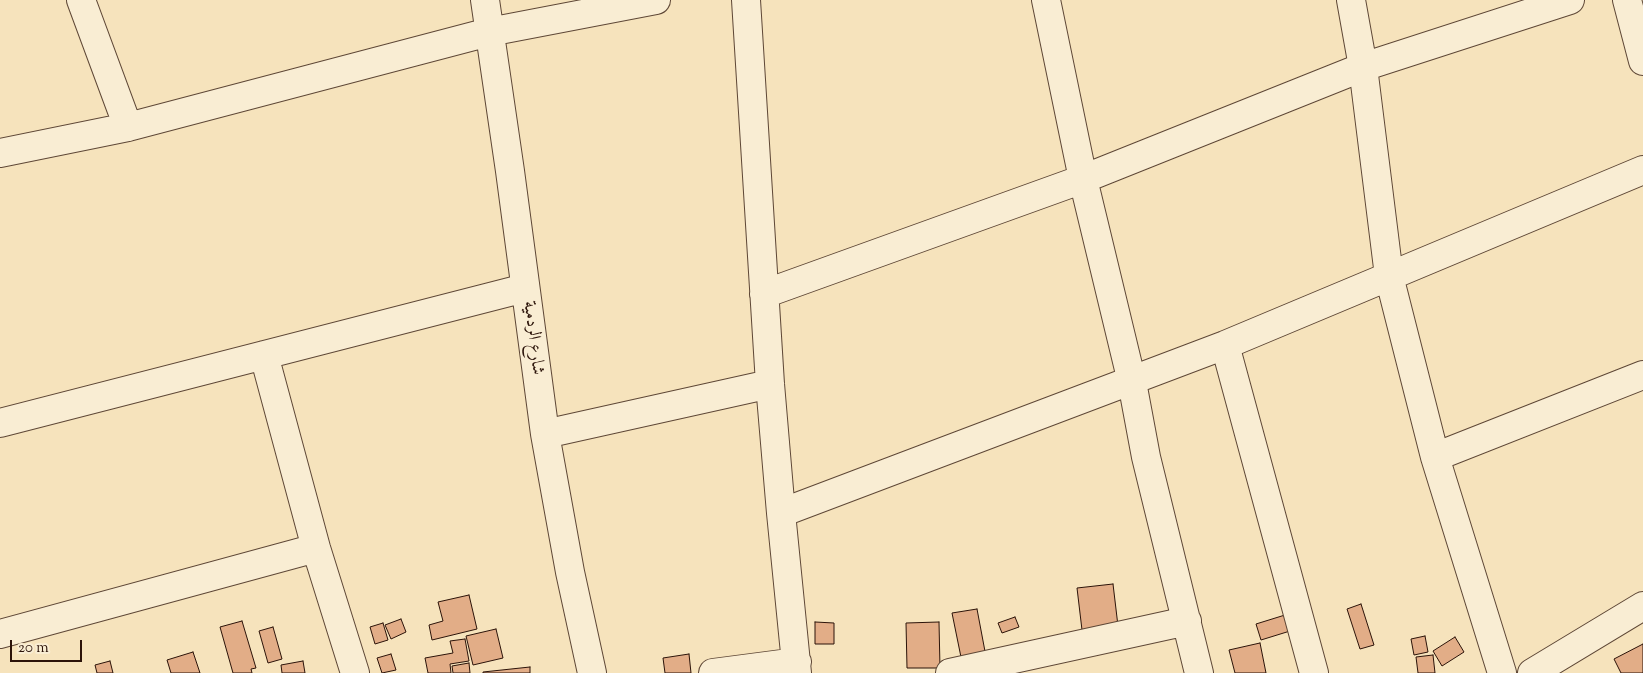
<!DOCTYPE html>
<meta charset="utf-8">
<style>
body{margin:0}
#map{position:relative;width:1643px;height:673px;overflow:hidden;background:#f6e3bc;font-family:"Sorts Mill Goudy",serif}
canvas{display:block}
.scale{position:absolute;left:10px;top:640px;width:72px;height:22px;box-sizing:border-box;border:2px solid #2b1309;border-top:0;padding-left:6px;font-size:15px;line-height:18px;white-space:nowrap;color:#2b1309;-webkit-text-stroke:4px #f9edd3;paint-order:stroke}
</style>
<div id="map">
<canvas width="1643" height="673"></canvas>
<div class="scale">20 m</div>
</div>
<script>
const ctx = document.querySelector('canvas').getContext('2d');
ctx.lineJoin = 'round';
function fillPath(path, color) { ctx.fillStyle = color; ctx.fill(path, 'evenodd'); }
const shape = rows => new Path2D(rows.map(r => 'M' + r).join(''));
function strokePath(path, color, width, dash) { ctx.strokeStyle = color; ctx.lineWidth = width; ctx.lineCap = dash ? 'butt' : 'round'; ctx.setLineDash(dash || []); ctx.stroke(path); }
function write(font, color, halo, rows, align = 'center') {
  ctx.font = font + ' "Sorts Mill Goudy",Amiri,serif'; ctx.lineWidth = 4; ctx.setLineDash([]); ctx.textBaseline = 'middle'; ctx.strokeStyle = halo; ctx.fillStyle = color; for (const [text, x, y, turn = 0] of rows) {
    ctx.save(); ctx.translate(x, y); ctx.rotate((+turn || 0) * Math.PI / 180); ctx.textAlign = isNaN(turn) ? turn : align; if (halo) ctx.strokeText(text, 0, 0); ctx.fillText(text, 0, 0); ctx.restore();
  }
}
const building = shape([
 [1113,584,1118,626,1082,630,1077,588,1113,584],
 [469,595,477,629,432,640,429,625,443,621,438,602,469,595],
 [1361,604,1374,645,1360,649,1347,609,1361,604],
 [977,609,987,662,963,667,952,613,977,609],
 [1285,615,1290,631,1261,640,1256,624,1285,615],
 [1015,617,1019,627,1002,633,998,623,1015,617],
 [401,619,406,632,391,639,385,625,401,619],
 [242,621,256,668,251,669,252,673,233,673,220,627,242,621],
 [815,622,834,623,834,644,815,644,815,622],
 [939,622,940,668,907,668,906,623,939,622],
 [383,623,388,640,375,644,370,627,383,623],
 [273,627,282,659,268,663,259,631,273,627],
 [496,629,503,658,473,665,466,636,496,629],
 [1425,636,1428,652,1414,655,1411,639,1425,636],
 [1455,637,1464,652,1442,666,1433,651,1455,637],
 [465,639,469,661,450,664,451,673,428,673,425,658,453,653,450,641,465,639],
 [1260,643,1266,673,1235,673,1229,650,1260,643],
 [1643,644,1643,673,1621,673,1614,659,1643,644],
 [193,652,200,673,171,673,167,660,193,652],
 [391,654,396,670,382,673,377,658,391,654],
 [689,654,691,673,665,673,663,658,689,654],
 [1433,655,1435,673,1418,673,1416,657,1433,655],
 [110,661,113,673,97,673,95,665,110,661],
 [303,661,305,673,282,673,281,665,303,661],
 [469,663,470,673,453,673,452,666,469,663],
 [530,667,530,673,483,673,483,672,530,667]
]);
fillPath(building, '#e2ad87');
strokePath(building, '#2b1309', 1);
const minor = shape([
 [81,0,128,127],
 [485,0,510,171,545,434,570,572,592,673],
 [746,0,770,384,781,513,797,673],
 [1046,0,1083,179,1132,382,1146,457,1199,673],
 [1351,0,1363,67,1389,276,1435,457,1502,673],
 [1627,0,1643,61],
 [0,153,128,127,489,32,656,0],
 [764,294,1083,179,1363,67,1570,0],
 [1225,345,1314,673],
 [264,355,316,548,355,673],
 [0,423,525,288],
 [545,434,770,384],
 [1435,457,1643,375],
 [781,513,1225,345,1643,170],
 [0,634,316,548],
 [713,673,797,662],
 [950,673,1187,621],
 [1532,673,1643,606]
]);
strokePath(minor, '#5e4736', 30);
strokePath(minor, '#f9edd3', 28);
write('18px', '#2b1309', '#f9edd3', [
 ["شارع الردمية",532,338,83]
]);
</script>
